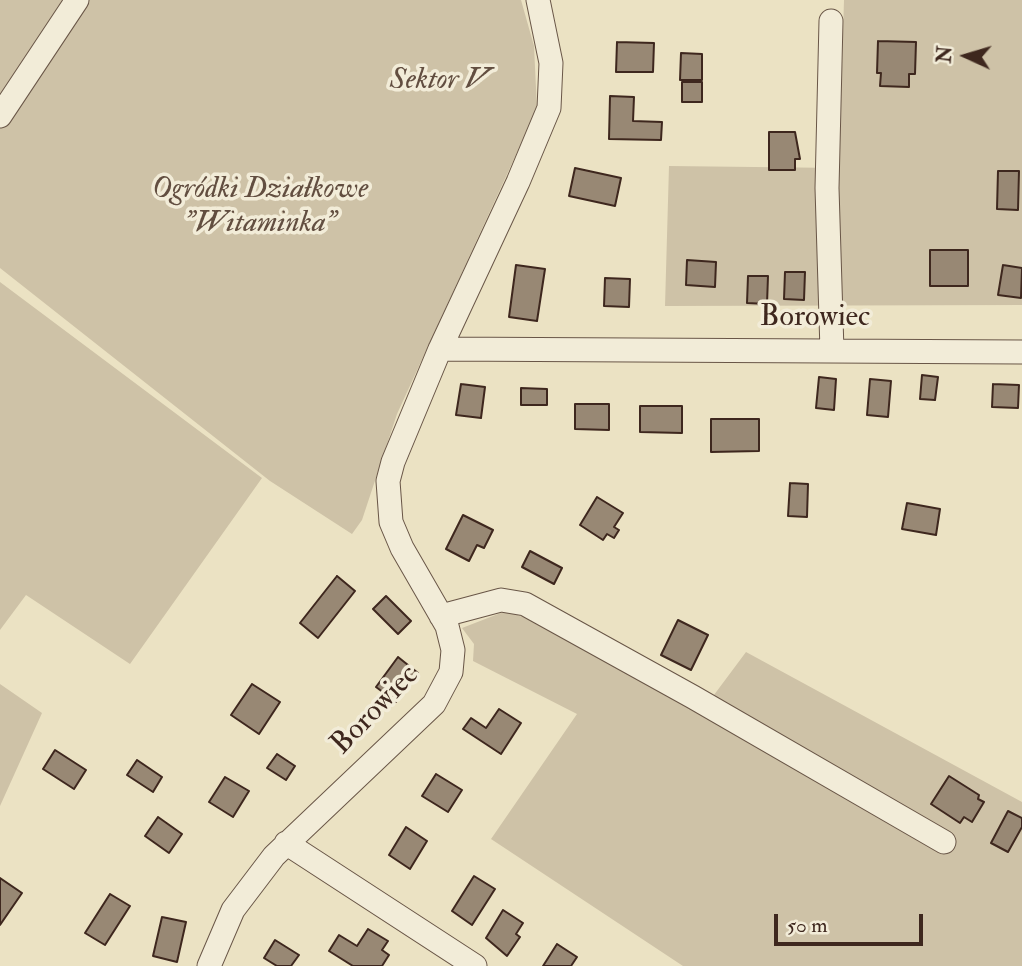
<!DOCTYPE html>
<meta charset="utf-8">
<style>
body{margin:0}
#map{position:relative;width:1022px;height:966px;overflow:hidden;background:#ebe2c3;font-family:"IM FELL Double Pica",serif}
canvas{display:block}
.north{position:absolute;left:931px;top:21px;width:70px;height:70px;-webkit-text-stroke:5px #f2ecd8;paint-order:stroke;rotate:274deg;font-size:19px;font-weight:700;line-height:28px;text-align:center;color:#3e271e}
.north::after{content:'';display:block;margin:auto;width:24px;height:32px;background:#3e271e;clip-path:polygon(50% 0,100% 100%,50% 72%,0 100%)}
.scale{position:absolute;left:774px;top:914px;width:149px;height:32px;box-sizing:border-box;border:4px solid #3e271e;border-top:0;padding-left:9px;font-size:21px;line-height:24px;white-space:nowrap;color:#3e271e;-webkit-text-stroke:5px #f2ecd8;paint-order:stroke}
</style>
<div id="map">
<canvas width="1022" height="966"></canvas>
<div class="north">N</div>
<div class="scale">50 m</div>
</div>
<script>
const ctx = document.querySelector('canvas').getContext('2d');
ctx.lineJoin = 'round';
function fillPath(path, color) { ctx.fillStyle = color; ctx.fill(path, 'evenodd'); }
const shape = rows => new Path2D(rows.map(r => 'M' + r).join(''));
function strokePath(path, color, width, dash) { ctx.strokeStyle = color; ctx.lineWidth = width; ctx.lineCap = dash ? 'butt' : 'round'; ctx.setLineDash(dash || []); ctx.stroke(path); }
function write(font, color, halo, rows, align = 'center') {
  ctx.font = font + ' "IM FELL Double Pica",serif'; ctx.lineWidth = 7; ctx.setLineDash([]); ctx.textBaseline = 'middle'; ctx.strokeStyle = halo; ctx.fillStyle = color; for (const [text, x, y, turn = 0] of rows) {
    ctx.save(); ctx.translate(x, y); ctx.rotate((+turn || 0) * Math.PI / 180); ctx.textAlign = isNaN(turn) ? turn : align; if (halo) ctx.strokeText(text, 0, 0); ctx.fillText(text, 0, 0); ctx.restore();
  }
}
fillPath(shape([
 [0,0,521,0,534,46,537,109,397,414,362,520,352,534,270,481,0,268],
 [844,0,1022,0,1022,305,665,306,669,166,839,168],
 [0,282,262,478,130,664,26,595,0,630],
 [506,611,543,624,705,707,746,652,1022,802,1022,966,683,966,491,839,577,714,473,661,474,644,462,628],
 [0,684,42,713,0,806]
]), '#cec2a7');
const building = shape([
 [878,41,916,42,915,74,909,74,909,87,880,86,881,73,877,73,878,41],
 [617,42,654,43,653,72,616,72,617,42],
 [681,53,702,54,702,80,680,80,681,53],
 [682,82,702,82,702,102,682,102,682,82],
 [610,96,634,97,633,121,662,122,661,140,609,139,610,96],
 [769,132,795,132,800,159,795,159,795,170,769,170,769,132],
 [575,168,621,178,615,206,569,196,575,168],
 [998,171,1019,171,1018,210,997,209,998,171],
 [930,250,968,250,968,286,930,286,930,250],
 [687,260,716,262,715,287,686,285,687,260],
 [516,265,545,269,537,321,509,317,516,265],
 [1003,265,1022,268,1021,298,998,295,1003,265],
 [785,272,805,272,804,300,784,299,785,272],
 [748,276,768,276,767,304,747,303,748,276],
 [605,278,630,279,629,307,604,306,605,278],
 [922,375,938,377,935,400,920,399,922,375],
 [819,377,836,379,834,410,816,408,819,377],
 [870,379,891,381,888,417,867,415,870,379],
 [461,384,485,387,481,418,456,415,461,384],
 [993,384,1019,385,1018,408,992,407,993,384],
 [521,388,547,389,547,405,521,405,521,388],
 [575,404,609,404,609,430,575,429,575,404],
 [640,406,682,406,682,433,640,432,640,406],
 [711,419,759,419,759,451,711,452,711,419],
 [790,483,808,484,807,517,788,516,790,483],
 [597,497,623,513,614,527,619,530,614,538,607,534,603,540,580,525,597,497],
 [907,503,940,509,936,535,902,529,907,503],
 [463,515,493,530,484,548,477,545,469,561,446,549,463,515],
 [530,551,562,568,554,584,522,567,530,551],
 [337,576,355,591,318,638,300,623,337,576],
 [386,596,411,621,398,634,373,609,386,596],
 [678,620,708,635,691,670,661,655,678,620],
 [398,657,418,673,396,702,376,687,398,657],
 [252,684,280,702,259,734,231,715,252,684],
 [499,709,521,723,501,754,463,729,471,718,486,728,499,709],
 [55,750,86,770,74,789,43,769,55,750],
 [277,754,295,766,286,780,267,768,277,754],
 [137,760,162,777,153,792,127,775,137,760],
 [436,774,462,790,448,812,422,796,436,774],
 [949,776,979,795,978,799,984,802,972,822,964,817,960,823,931,804,949,776],
 [225,777,249,791,233,817,209,802,225,777],
 [1008,811,1022,818,1022,827,1008,852,991,843,1008,811],
 [158,817,182,834,169,853,145,836,158,817],
 [406,827,427,841,410,869,389,855,406,827],
 [474,876,495,889,472,925,452,911,474,876],
 [0,878,22,893,0,925,0,878],
 [110,894,130,906,105,945,85,933,110,894],
 [503,910,523,923,516,934,520,937,507,956,486,938,503,910],
 [162,917,186,922,177,962,153,956,162,917],
 [368,929,388,941,382,950,389,955,382,966,353,966,329,951,339,935,357,946,368,929],
 [275,940,299,955,291,966,277,966,264,958,275,940],
 [557,944,577,957,571,966,543,966,557,944]
]);
fillPath(building, '#988874');
strokePath(building, '#3e271e', 2);
const minor = shape([
 [831,21,827,188,832,351],
 [0,116,77,0],
 [440,349,1022,352],
 [441,616,501,600,525,604,693,697,944,842],
 [286,843,475,966],
 [209,966,233,910,274,856,434,704,451,672,453,650,447,626,402,548,391,522,388,481,393,462,440,349,518,182,549,108,551,63,538,0]
]);
strokePath(minor, '#695647', 25);
strokePath(minor, '#f2ecd8', 23);
write('italic 30px', '#624e40', '#f2ecd8', [
 ["Sektor V",440,82],
 ["Ogródki Działkowe",260,191],
 ["\"Witaminka\"",260,225]
]);
write('30px', '#3e271e', '#f2ecd8', [
 ["Borowiec",815,319],
 ["Borowiec",376,711,-46]
]);
</script>
